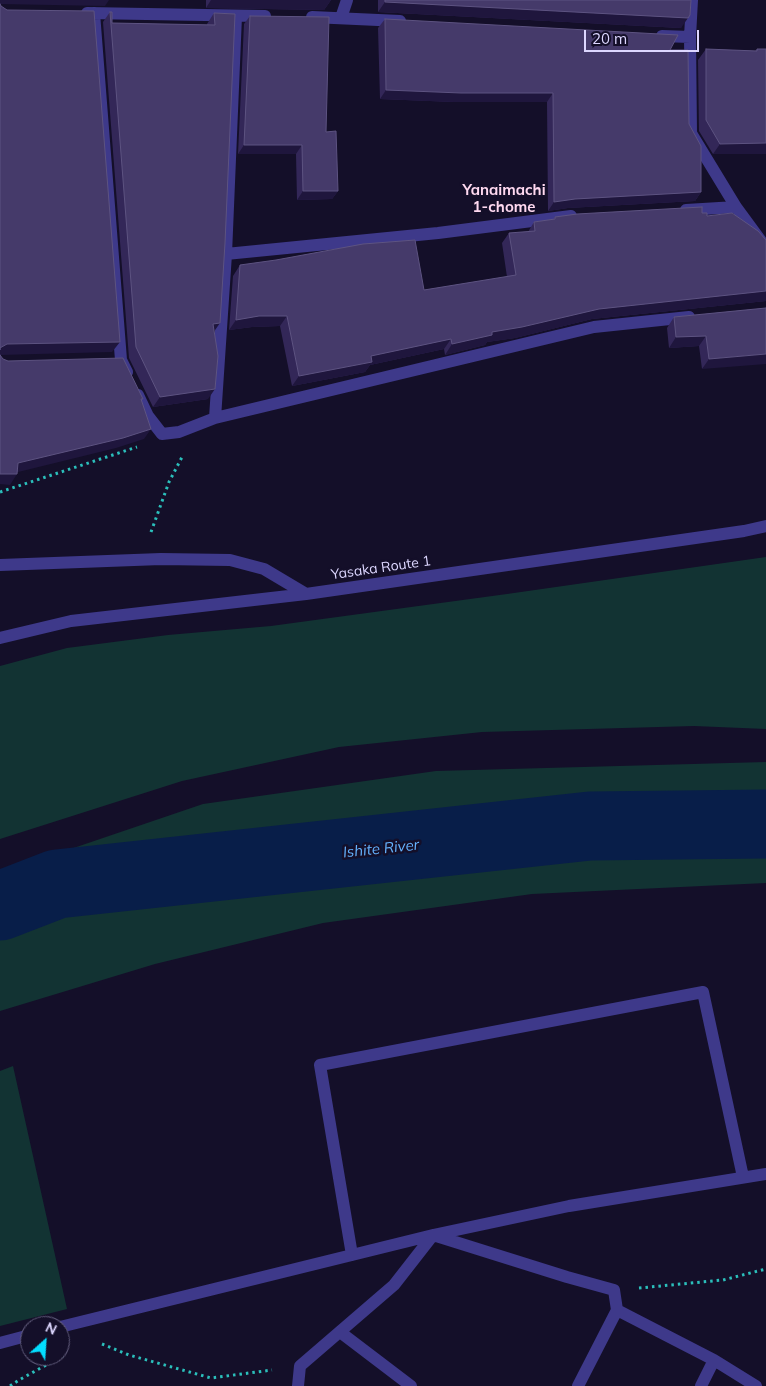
<!DOCTYPE html>
<style>
body{margin:0}
#map{position:relative;width:766px;height:1386px;overflow:hidden;background:#140f29;font-family:Mulish,sans-serif}
canvas{display:block}
.north{position:absolute;left:20px;top:1316px;width:50px;height:50px;box-sizing:border-box;background:#140f29;border:1px solid #645f7f;border-radius:50%;rotate:26deg;font-size:14px;font-weight:700;line-height:20px;text-align:center;color:#ddd7ff}
.north::after{content:'';display:block;margin:auto;width:18px;height:22px;background:#03ddff;clip-path:polygon(50% 0,100% 100%,50% 72%,0 100%)}
.scale{position:absolute;left:584px;top:30px;width:115px;height:22px;box-sizing:border-box;border:2px solid #ddd7ff;border-top:0;padding-left:6px;font-size:15px;line-height:18px;white-space:nowrap;color:#ddd7ff;-webkit-text-stroke:4px #140f29;paint-order:stroke}
</style>
<div id="map">
<canvas width="766" height="1386"></canvas>
<div class="north">N</div>
<div class="scale">20 m</div>
</div>
<script>
const ctx = document.querySelector('canvas').getContext('2d');
ctx.lineJoin = 'round';
function fillPath(path, color) { ctx.fillStyle = color; ctx.fill(path, 'evenodd'); }
const shape = rows => new Path2D(rows.map(r => 'M' + r).join(''));
function strokePath(path, color, width, dash) { ctx.strokeStyle = color; ctx.lineWidth = width; ctx.lineCap = dash ? 'butt' : 'round'; ctx.setLineDash(dash || []); ctx.stroke(path); }
function write(font, color, halo, rows, align = 'center') {
  ctx.font = font + ' Mulish,sans-serif'; ctx.lineWidth = 5; ctx.setLineDash([]); ctx.textBaseline = 'middle'; ctx.strokeStyle = halo; ctx.fillStyle = color; for (const [text, x, y, turn = 0] of rows) {
    ctx.save(); ctx.translate(x, y); ctx.rotate((+turn || 0) * Math.PI / 180); ctx.textAlign = isNaN(turn) ? turn : align; if (halo) ctx.strokeText(text, 0, 0); ctx.fillText(text, 0, 0); ctx.restore();
  }
}
fillPath(shape([
 [766,557,766,729,694,726,482,732,339,747,182,781,0,839,0,666,67,648,168,635,271,626,507,594],
 [766,762,766,883,532,894,323,923,155,964,0,1011,0,873,203,804,436,771],
 [13,1066,67,1309,0,1326,0,1071]
]), '#123333');
strokePath(shape([
 [0,906,57,884,590,826,766,824]
]), '#081e49', 69);
strokePath(shape([
 [0,492,137,447],
 [151,532,169,482,182,457],
 [639,1288,723,1280,766,1269],
 [102,1344,129,1355,211,1378,272,1370],
 [10,1386,19,1380,66,1354]
]), '#2bbfbb', 3, [2.5, 4]);
strokePath(shape([
 [692,0,690,37,691,133,736,207,766,248],
 [87,13,265,16],
 [94,13,121,360,127,372],
 [312,17,400,21],
 [341,18,347,0],
 [662,36,690,37],
 [686,210,736,207],
 [226,254,438,233,571,216],
 [138,395,148,416,162,434,179,432,215,418,594,327,689,317],
 [215,418,226,254,236,16],
 [0,565,161,559,230,560,264,569,306,594],
 [0,638,71,621,306,594,744,531,766,526],
 [352,1255,320,1065,703,992,743,1177],
 [617,1310,714,1360,756,1386],
 [60,1327,433,1235,569,1206,766,1174],
 [340,1332,411,1386],
 [0,1343,30,1335],
 [298,1386,300,1366,394,1285,433,1235,567,1277,614,1290,617,1310,578,1386],
 [701,1386,714,1360]
]), '#3e398a', 12);
fillPath(shape([
 [206,0,331,0,324,10,206,8],
 [378,0,691,0,681,28,378,12],
 [110,12,112,23,207,25,207,24,214,13,235,14,214,331,208,399,153,407,129,358,103,22],
 [250,16,326,132,338,191,332,199,297,200,296,154,238,154,244,24],
 [385,19,670,50,689,124,701,192,695,201,568,208,548,211,547,102,454,102,380,99,378,28],
 [706,49,755,51,757,49,766,49,766,154,713,154,699,131,698,60],
 [702,213,707,216,766,301,592,319,515,338,487,342,485,345,445,355,444,349,370,365,365,372,292,386,280,326,252,327,229,330,233,276,240,265,424,290,507,277,502,243,509,233,528,232,534,222,553,220,555,217],
 [766,308,702,369,699,346,669,348,667,328,674,317]
]), '#332758');
fillPath(shape([
 [0,0,109,0,105,6,0,4],
 [211,0,331,0,324,10,206,8],
 [385,2,688,18,681,28,378,12],
 [386,90,553,93,547,102,454,102,380,99],
 [766,143,766,154,713,154,720,144],
 [244,145,302,145,296,154,238,154],
 [303,191,338,191,332,199,297,200],
 [701,192,695,201,568,208,548,211,554,202,575,199],
 [766,291,766,301,592,319,515,338,487,342,485,345,445,355,452,344,492,332,599,309],
 [259,316,287,316,280,326,252,327,229,330,236,320],
 [220,323,213,333,213,324],
 [706,336,699,346,669,348,676,337],
 [451,339,444,349,370,365,365,372,292,386,299,376,371,356],
 [120,342,112,352,0,355,0,349,7,344],
 [766,354,766,364,702,369,709,359],
 [215,389,208,399,153,407,160,397],
 [151,429,144,439,116,448,10,474,18,463],
 [0,474,17,474,10,485,0,484]
]), '#1f163d');
const building = shape([
 [385,0,691,0,690,15,688,18,385,2,385,0],
 [0,4,1,6,7,10,94,11,120,342,7,344,0,348,0,350,0,4],
 [110,12,112,12,112,23,215,25,214,13,235,14,225,243,220,323,213,324,218,356,215,389,160,397,136,347,110,12],
 [250,16,329,17,326,132,336,131,338,191,303,191,302,145,244,145,250,16],
 [385,19,678,35,670,50,688,50,689,124,701,146,701,192,575,199,554,202,553,93,461,93,386,90,385,19],
 [706,49,757,51,757,49,766,49,766,143,720,144,706,120,706,49],
 [702,207,702,213,707,213,707,216,732,213,758,231,766,240,766,291,599,309,522,327,492,332,492,335,452,344,451,339,371,356,372,362,299,376,287,316,259,316,236,320,240,265,276,260,363,244,415,240,424,290,516,275,509,233,535,231,534,222,555,219,555,217,577,214,702,207],
 [766,308,766,354,709,359,706,336,676,337,674,317,766,308],
 [0,355,3,359,8,361,123,358,143,399,141,399,151,429,123,438,18,463,17,474,0,474,0,355]
]);
fillPath(building, '#453a6a');
strokePath(building, '#5d5381', 1);
write('14px', '#ddd7ff', '#140f29', [
 ["Yasaka Route 1",381,568,-8]
]);
write('bold 15px', '#ffd9f0', '#140f29', [
 ["Yanaimachi",504,190],
 ["1-chome",504,207]
]);
write('italic 15px', '#65b3ff', '#140f29', [
 ["Ishite River",381,849,-6]
]);
</script>
